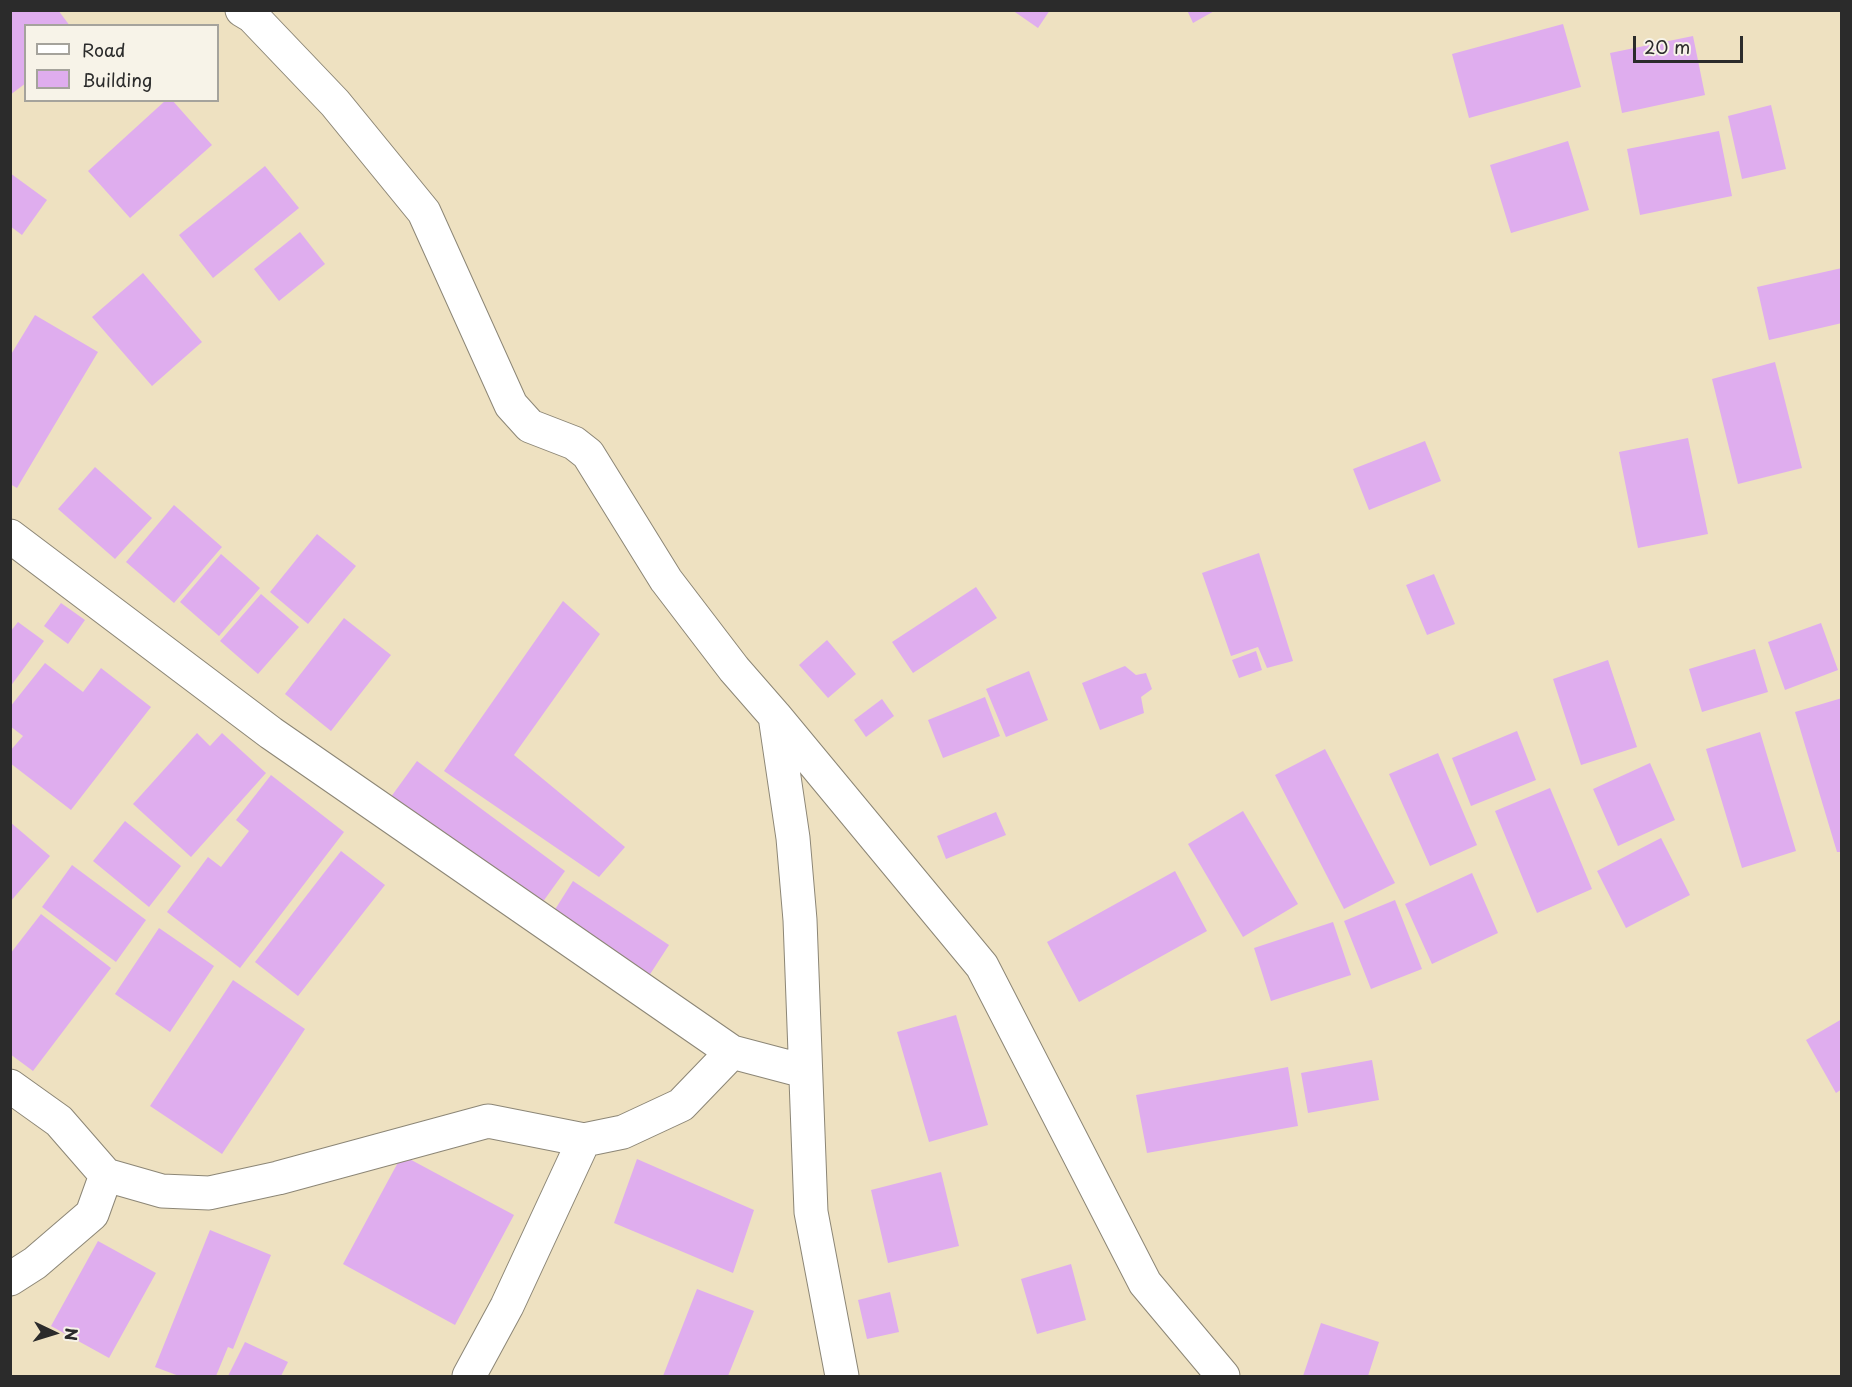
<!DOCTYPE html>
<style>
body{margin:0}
#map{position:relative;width:1852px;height:1387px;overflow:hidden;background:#eee1c1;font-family:"Playpen Sans",sans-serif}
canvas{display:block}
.frame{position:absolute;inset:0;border:12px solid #2b2b2b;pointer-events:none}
.legend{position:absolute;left:24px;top:24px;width:195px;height:78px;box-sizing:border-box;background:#f7f3e8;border:2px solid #a5a39c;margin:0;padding:8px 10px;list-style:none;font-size:18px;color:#2b2b2b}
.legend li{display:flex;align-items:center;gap:12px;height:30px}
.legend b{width:30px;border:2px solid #a5a39c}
.north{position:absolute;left:24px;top:1303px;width:60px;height:60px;-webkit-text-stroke:4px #f7f3e8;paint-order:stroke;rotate:94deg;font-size:16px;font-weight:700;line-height:24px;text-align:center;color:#2b2b2b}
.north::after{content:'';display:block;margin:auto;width:21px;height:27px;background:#2b2b2b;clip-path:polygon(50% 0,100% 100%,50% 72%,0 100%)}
.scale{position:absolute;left:1633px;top:36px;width:110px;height:27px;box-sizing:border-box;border:3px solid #2b2b2b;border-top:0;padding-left:8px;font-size:18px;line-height:21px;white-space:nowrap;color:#2b2b2b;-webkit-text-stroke:4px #f7f3e8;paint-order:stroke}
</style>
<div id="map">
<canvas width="1852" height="1387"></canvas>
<div class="frame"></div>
<ul class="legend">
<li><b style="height:8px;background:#fff"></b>Road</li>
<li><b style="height:16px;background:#dfadee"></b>Building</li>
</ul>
<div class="north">N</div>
<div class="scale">20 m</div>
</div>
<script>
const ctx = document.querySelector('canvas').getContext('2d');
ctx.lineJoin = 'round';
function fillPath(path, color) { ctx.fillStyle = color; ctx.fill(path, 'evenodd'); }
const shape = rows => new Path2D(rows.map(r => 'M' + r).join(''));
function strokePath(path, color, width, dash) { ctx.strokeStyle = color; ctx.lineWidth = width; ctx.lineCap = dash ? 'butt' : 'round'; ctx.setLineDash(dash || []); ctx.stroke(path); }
fillPath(shape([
 [10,10,58,10,70,26,26,26,26,83,10,95],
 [1012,10,1050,10,1038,28],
 [1187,10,1216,10,1193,23],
 [1563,24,1581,87,1469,118,1452,54],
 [1693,36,1705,95,1622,113,1610,53],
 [166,100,172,100,212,145,130,218,88,171],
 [1771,105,1786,169,1742,179,1728,116],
 [1719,131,1732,196,1640,215,1627,149],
 [1568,141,1589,210,1511,233,1490,165],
 [265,166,299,208,213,278,179,235],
 [10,173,47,200,22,235,10,226],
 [300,232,325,264,279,301,254,269],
 [1842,268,1842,323,1769,340,1757,287],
 [143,273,202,342,152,386,92,317],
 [35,315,98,352,17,488,10,484,10,356],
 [1775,362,1802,468,1738,484,1712,379],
 [1688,438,1708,534,1638,548,1619,452],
 [1425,441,1441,481,1369,510,1353,469],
 [95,467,152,518,115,559,58,509],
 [174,505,222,547,174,603,126,562],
 [317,534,356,566,308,624,270,592],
 [1259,553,1293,661,1267,668,1258,647,1231,656,1202,573],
 [221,554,260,588,219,636,180,602],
 [1434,574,1455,624,1427,635,1406,585],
 [976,587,997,618,913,673,892,642],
 [261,594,299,627,258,674,220,641],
 [563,601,600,634,514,755,625,847,599,877,444,771],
 [61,603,85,620,68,644,44,626],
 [344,618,391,655,331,731,285,694],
 [18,622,44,641,10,687,10,632],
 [1821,623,1838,670,1785,690,1768,642],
 [827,640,856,674,828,698,799,665],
 [1755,649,1768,692,1702,712,1689,669],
 [1256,651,1262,670,1239,678,1232,660],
 [1608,660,1637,747,1581,765,1553,679],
 [45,663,83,692,101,668,151,707,71,810,10,763,10,751,23,736,10,726,10,707],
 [1125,666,1136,675,1146,673,1152,689,1141,697,1144,713,1100,730,1082,683],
 [1029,671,1048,720,1006,737,986,689],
 [985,697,1000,736,943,758,928,720],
 [1842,698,1842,852,1837,852,1795,712],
 [882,699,894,716,866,737,854,720],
 [1517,731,1536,780,1471,806,1452,758],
 [1760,732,1796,851,1742,868,1706,749],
 [197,733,210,746,222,733,266,773,191,857,133,804],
 [1325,749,1395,883,1344,909,1275,775],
 [1438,753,1477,845,1430,866,1389,774],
 [417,761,565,871,537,910,388,801],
 [1650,763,1675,820,1618,846,1593,789],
 [271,775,344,832,240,968,167,912,208,857,221,867,249,831,236,820],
 [1550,788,1592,889,1537,913,1495,811],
 [1243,811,1298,904,1243,937,1188,844],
 [996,812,1006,835,946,859,937,836],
 [125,821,181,866,149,907,93,861],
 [10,822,50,856,10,902],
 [1661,838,1690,895,1626,928,1597,871],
 [341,851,385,885,298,996,255,962],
 [72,865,146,920,116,962,42,907],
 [1175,871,1207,931,1079,1002,1047,942],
 [1472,873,1498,933,1432,964,1405,904],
 [573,881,669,945,645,982,549,919],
 [1395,900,1422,969,1371,989,1344,921],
 [41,914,111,968,33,1071,10,1054,10,954],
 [1333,922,1351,975,1271,1001,1254,948],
 [159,928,214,966,170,1032,115,994],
 [233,980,305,1029,222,1154,150,1106],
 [956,1015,988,1125,929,1142,897,1032],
 [1842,1019,1842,1089,1836,1093,1806,1040],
 [1372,1060,1379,1100,1308,1113,1301,1073],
 [1288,1067,1298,1126,1147,1153,1136,1095],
 [402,1155,514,1215,455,1325,343,1264],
 [637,1159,754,1210,733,1273,614,1223],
 [941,1172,959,1246,888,1263,871,1190],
 [210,1230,271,1255,233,1349,228,1347,216,1376,179,1376,155,1367],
 [98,1241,156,1273,109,1358,51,1326],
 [1071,1264,1086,1320,1037,1334,1021,1279],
 [697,1289,754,1311,728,1376,663,1376],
 [890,1292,899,1332,867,1339,858,1300],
 [1321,1323,1379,1342,1368,1376,1303,1376],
 [245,1342,288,1362,281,1376,228,1376]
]), '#dfadee');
const minor = shape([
 [242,10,252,16,335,103,424,212,511,405,530,426,574,443,588,454,666,580,734,669,775,716,793,838,800,920,811,1212,842,1376],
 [10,536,271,733,732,1052,804,1071],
 [775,716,982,966,1145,1283,1223,1376],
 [10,1086,59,1121,106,1175,162,1191,209,1193,278,1178,488,1121,584,1140],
 [10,1279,35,1263,92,1214,106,1175],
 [469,1376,507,1306,584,1140,623,1132,681,1105,732,1052]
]);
strokePath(minor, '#8c8676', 35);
strokePath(minor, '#fff', 33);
</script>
